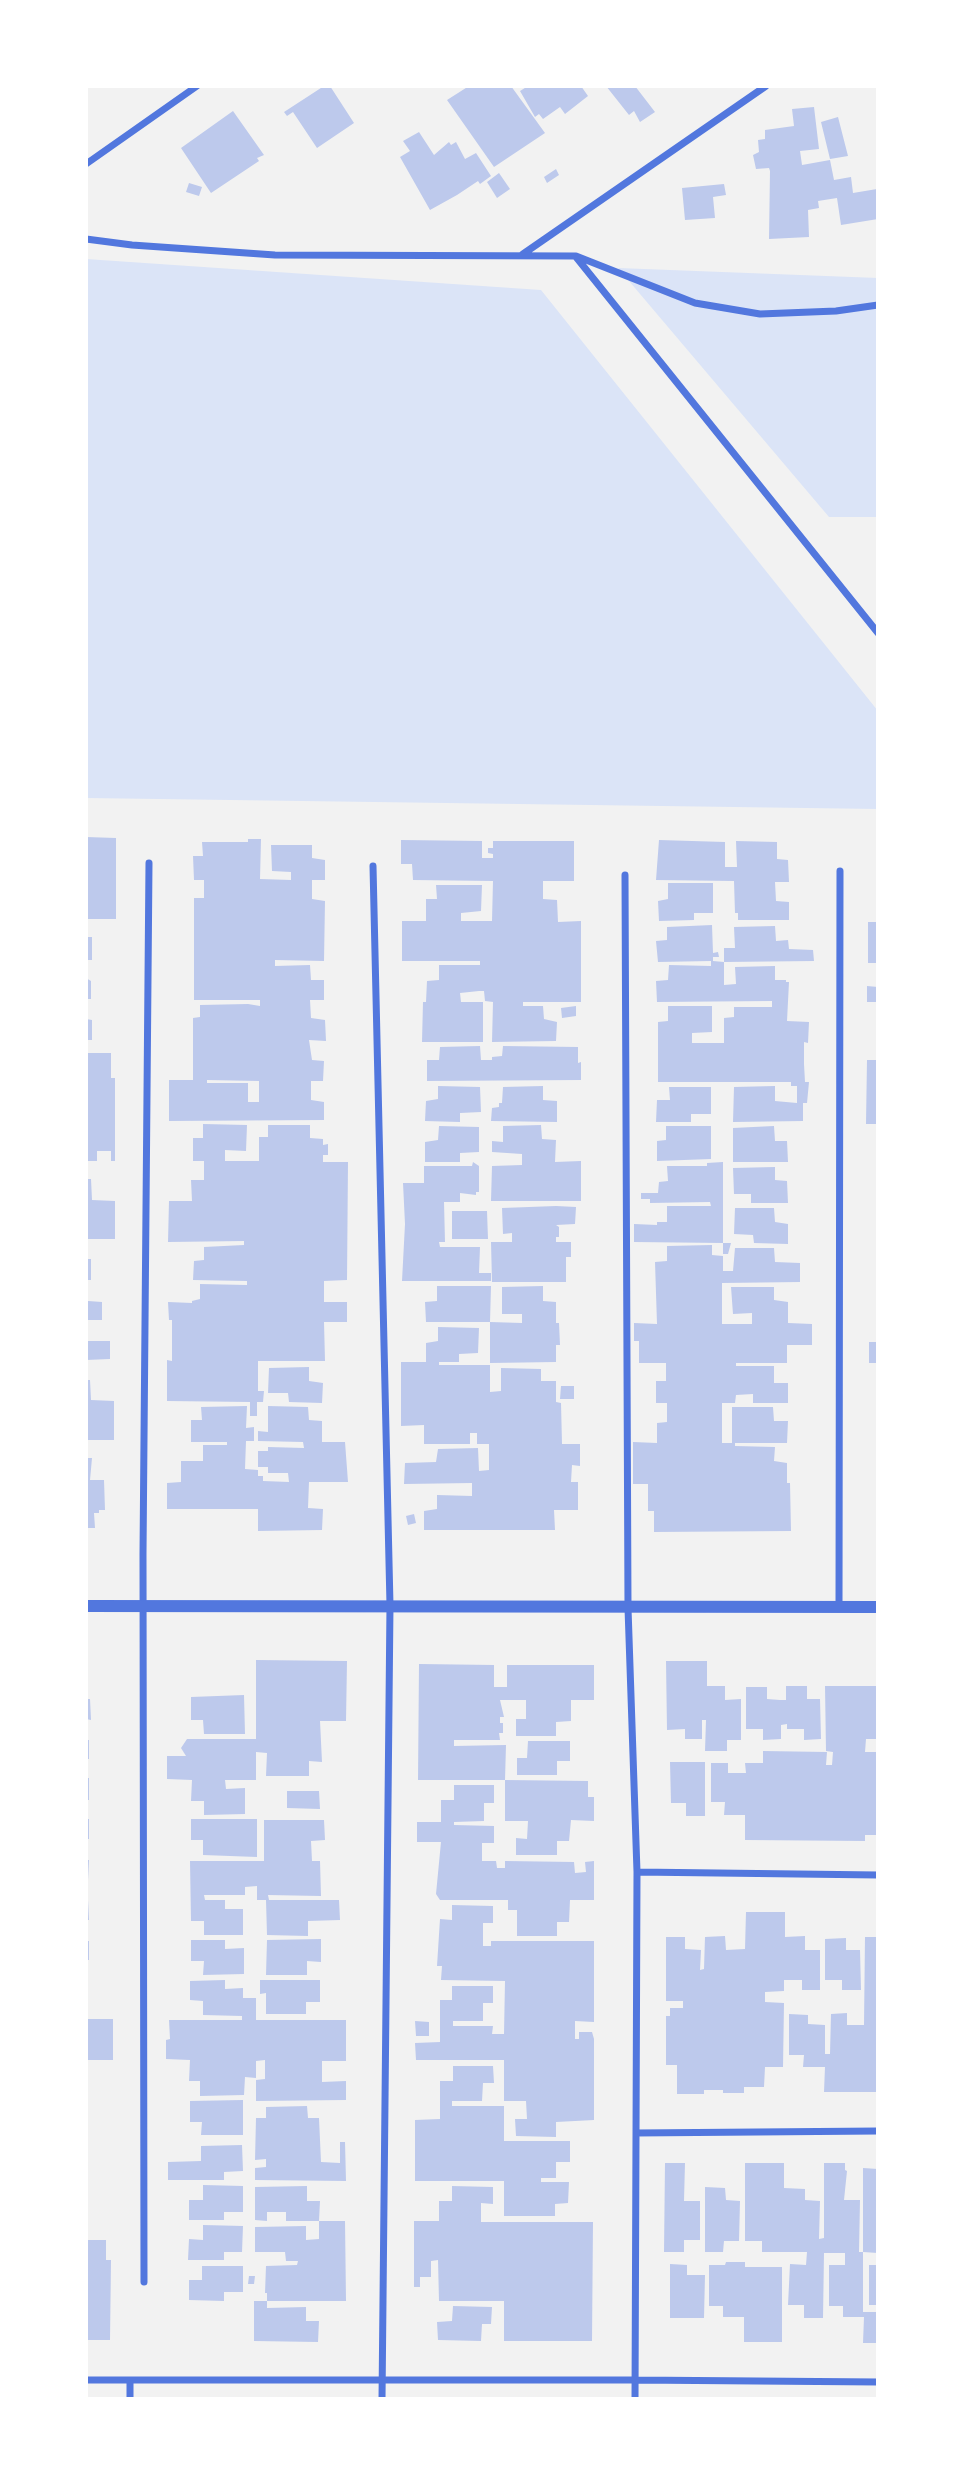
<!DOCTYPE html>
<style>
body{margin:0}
#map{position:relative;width:964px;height:2485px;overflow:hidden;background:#f2f2f2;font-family:"Golos Text",sans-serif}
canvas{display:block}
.frame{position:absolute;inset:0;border:88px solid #fff;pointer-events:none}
</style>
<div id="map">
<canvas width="964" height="2485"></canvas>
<div class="frame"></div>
</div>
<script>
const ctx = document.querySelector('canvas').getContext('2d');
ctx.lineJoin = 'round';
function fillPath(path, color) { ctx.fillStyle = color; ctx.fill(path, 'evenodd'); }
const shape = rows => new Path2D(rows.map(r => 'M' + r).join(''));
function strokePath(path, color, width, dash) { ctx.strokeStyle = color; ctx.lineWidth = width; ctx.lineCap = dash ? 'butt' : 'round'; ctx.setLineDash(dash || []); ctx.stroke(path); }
fillPath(shape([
 [86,259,541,290,878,711,878,809,86,798],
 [618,268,878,278,878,517,829,517]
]), '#dbe4f7');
fillPath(shape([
 [324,86,330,86,354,123,317,148,293,112,287,116,284,112],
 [469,86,511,86,545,133,494,167,447,100],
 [528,86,581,86,588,96,565,114,560,107,543,119,539,114,535,117,520,91],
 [606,86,635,86,655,112,640,122,634,111,629,115],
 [814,107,819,149,800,151,802,165,830,160,834,180,851,177,853,193,877,189,878,219,841,225,837,198,818,201,819,208,808,210,809,237,769,239,770,171,769,168,756,169,753,155,759,152,758,140,765,139,765,130,794,126,792,109],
 [233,111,264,155,257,158,259,161,211,193,181,148],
 [838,117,848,156,830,159,821,122],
 [419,132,434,155,449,142,451,145,456,142,465,159,476,153,491,176,480,184,478,181,457,195,430,210,400,157,410,151,403,141],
 [556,169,559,175,547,183,544,177],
 [499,173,510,189,497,198,487,182],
 [189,183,202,187,199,196,186,192],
 [724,184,726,195,713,197,715,218,685,220,682,188],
 [86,837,116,838,116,919,86,919],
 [248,839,261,839,260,879,291,880,291,872,272,871,271,845,312,845,312,858,325,860,325,880,312,880,312,899,325,901,324,961,275,960,275,966,310,965,311,980,324,980,324,1000,310,1000,311,1018,325,1020,326,1041,309,1040,312,1060,324,1061,323,1081,311,1081,311,1100,324,1102,324,1120,169,1121,169,1080,193,1080,193,1018,200,1017,200,1005,248,1004,260,1006,260,1000,194,1000,194,898,204,898,204,880,194,880,193,856,203,856,202,842,248,842],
 [207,1080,259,1081,259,1102,248,1102,248,1083,207,1083],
 [401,840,482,841,482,858,493,858,493,854,488,853,488,848,493,848,493,841,574,841,574,881,543,881,543,899,557,900,558,922,581,921,581,1002,523,1002,523,1006,543,1006,544,1019,557,1022,556,1041,492,1042,493,1002,485,1001,484,991,479,991,460,993,461,1002,483,1002,483,1042,422,1042,423,1002,426,1002,427,981,439,980,439,965,480,965,480,961,402,961,402,921,426,921,426,899,437,899,436,885,482,885,481,911,461,913,461,921,492,921,493,881,413,880,412,864,401,864],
 [659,840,725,842,725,867,737,867,736,841,777,842,777,859,788,860,789,882,775,882,776,901,789,902,789,920,738,920,738,913,735,913,734,881,656,880],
 [668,883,713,883,713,913,694,913,694,920,659,921,658,901,668,899],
 [868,922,878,922,878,963,868,963],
 [712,925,713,953,718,952,719,957,713,957,713,961,724,962,724,985,736,984,735,967,775,966,775,980,786,980,786,982,789,982,787,1021,809,1022,808,1043,804,1042,804,1064,805,1082,809,1082,807,1103,803,1103,803,1121,733,1122,734,1087,775,1086,775,1101,797,1103,797,1086,791,1086,791,1082,658,1082,658,1022,668,1021,668,1006,712,1006,712,1032,692,1033,692,1043,724,1043,724,1018,734,1017,734,1007,772,1007,772,1001,657,1002,656,981,668,980,669,965,711,966,711,961,658,962,656,941,667,940,667,927],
 [775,926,776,941,788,940,789,949,813,950,814,961,724,962,724,948,735,948,734,927],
 [86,937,92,937,92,960,86,960],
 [86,978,91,981,91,999,86,999],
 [867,986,878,987,878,1002,867,1002],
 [576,1006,576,1016,562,1018,561,1008],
 [86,1019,92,1020,92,1040,86,1040],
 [480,1046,481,1060,492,1060,492,1057,502,1056,503,1046,578,1047,578,1063,581,1062,581,1080,427,1081,427,1060,439,1060,440,1047],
 [87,1053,111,1053,111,1078,115,1078,115,1161,111,1161,111,1151,97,1151,97,1161,86,1161],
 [867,1060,878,1060,878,1124,866,1124],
 [438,1086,480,1087,481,1112,460,1113,460,1122,425,1121,426,1101,438,1099],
 [543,1086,543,1100,557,1101,557,1122,491,1121,492,1108,499,1107,499,1103,502,1103,503,1087],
 [669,1087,711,1087,711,1114,691,1114,691,1122,656,1122,657,1100,670,1100],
 [203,1124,247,1125,246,1151,225,1150,225,1161,259,1161,259,1137,268,1137,268,1125,310,1125,310,1138,323,1139,323,1145,328,1144,328,1155,323,1155,323,1162,348,1162,347,1280,324,1281,324,1302,347,1302,347,1322,324,1322,325,1361,258,1361,258,1391,264,1391,263,1402,257,1402,257,1416,250,1416,250,1402,167,1401,167,1360,172,1361,172,1320,169,1320,168,1302,192,1303,192,1301,200,1299,200,1284,247,1285,247,1281,193,1280,194,1261,204,1260,204,1247,244,1245,244,1241,168,1242,169,1201,192,1201,191,1180,204,1180,204,1161,193,1161,193,1138,203,1138],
 [541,1125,542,1139,556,1140,555,1162,581,1161,581,1201,491,1201,492,1166,522,1165,522,1154,492,1152,492,1141,503,1142,503,1126],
 [439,1126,479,1127,479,1152,460,1153,460,1162,425,1162,425,1142,438,1140],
 [666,1126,711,1126,711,1159,657,1161,657,1141,666,1140],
 [774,1126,775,1141,787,1141,788,1162,733,1162,733,1128],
 [473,1162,479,1166,479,1192,476,1192,476,1195,460,1193,460,1202,444,1202,445,1242,439,1242,440,1247,480,1247,479,1273,491,1273,491,1281,402,1281,405,1224,403,1183,424,1183,424,1166,472,1166],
 [723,1162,723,1243,731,1243,728,1254,723,1254,723,1243,634,1242,634,1224,657,1225,657,1222,667,1222,667,1206,711,1206,710,1202,650,1203,650,1199,641,1199,641,1193,658,1193,659,1182,668,1181,667,1166,707,1166,707,1163],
 [775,1167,775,1180,787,1181,788,1203,751,1203,751,1194,734,1194,733,1168],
 [86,1179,91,1179,92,1200,115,1201,115,1239,86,1239],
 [556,1206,576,1207,575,1224,556,1225,559,1227,559,1237,556,1237,556,1242,571,1242,571,1257,566,1257,566,1282,492,1282,491,1242,512,1242,512,1233,503,1234,502,1208],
 [735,1208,774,1208,775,1222,788,1224,788,1244,754,1243,753,1235,734,1234],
 [452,1211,487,1211,488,1239,452,1239],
 [712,1245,712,1255,723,1256,723,1271,733,1271,735,1248,774,1248,775,1262,800,1263,800,1282,722,1283,722,1324,752,1324,752,1313,733,1314,731,1287,774,1287,774,1300,788,1302,788,1323,812,1324,812,1345,787,1345,787,1363,736,1363,736,1366,774,1366,774,1383,788,1383,788,1403,753,1403,753,1394,736,1395,735,1403,722,1403,722,1443,732,1443,732,1407,773,1407,774,1421,788,1421,787,1443,735,1443,735,1446,775,1447,774,1461,787,1463,787,1483,790,1483,791,1531,654,1532,654,1511,648,1511,648,1484,633,1484,633,1442,657,1443,657,1423,667,1422,667,1403,656,1403,656,1381,666,1381,666,1363,639,1363,639,1341,634,1341,634,1323,657,1324,655,1262,667,1261,667,1246],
 [86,1259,91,1259,91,1280,86,1280],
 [437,1286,491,1286,490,1322,522,1323,522,1314,502,1314,502,1287,543,1286,543,1301,556,1302,556,1323,559,1323,560,1345,556,1345,556,1362,490,1363,490,1322,426,1322,425,1302,437,1301],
 [86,1298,88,1301,102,1302,102,1320,86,1320],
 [438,1327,479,1328,478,1353,459,1354,459,1362,439,1362,439,1365,490,1365,490,1392,501,1391,501,1368,541,1369,541,1381,556,1381,556,1402,561,1403,562,1444,580,1444,580,1466,572,1465,571,1482,578,1482,578,1510,554,1510,555,1530,424,1530,424,1511,437,1509,437,1495,472,1496,472,1483,404,1484,405,1463,436,1462,438,1449,478,1448,479,1471,489,1470,489,1444,477,1444,477,1433,470,1433,470,1444,424,1444,424,1425,401,1426,401,1362,426,1362,426,1343,438,1341],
 [86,1341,110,1341,110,1359,86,1360],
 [869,1342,878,1342,878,1363,869,1363],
 [309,1367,309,1381,323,1383,322,1403,289,1402,288,1393,268,1393,269,1368],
 [86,1380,90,1380,91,1400,114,1401,114,1440,86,1440],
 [561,1386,574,1386,574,1399,560,1399],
 [247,1406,246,1428,254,1427,254,1441,246,1441,245,1469,258,1470,258,1476,263,1476,263,1481,289,1482,288,1473,268,1473,268,1467,258,1467,258,1451,268,1451,268,1447,304,1448,303,1442,258,1441,258,1431,268,1432,268,1406,308,1407,309,1420,322,1421,322,1442,345,1442,348,1482,309,1482,308,1508,323,1509,322,1530,258,1531,258,1509,167,1509,167,1483,181,1482,181,1461,203,1461,203,1445,227,1445,227,1442,191,1442,191,1420,202,1420,201,1407],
 [86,1458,92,1458,90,1480,104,1480,105,1510,99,1510,99,1513,94,1513,95,1528,86,1528],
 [414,1514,416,1523,408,1525,406,1516],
 [256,1660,347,1661,346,1721,320,1721,322,1762,309,1761,309,1776,266,1776,267,1753,256,1752,256,1780,225,1780,226,1789,245,1788,245,1814,204,1815,204,1801,191,1801,192,1780,167,1779,167,1756,186,1756,181,1748,187,1739,256,1739],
 [666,1661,707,1661,707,1686,725,1686,725,1700,741,1699,741,1740,727,1740,727,1751,705,1751,706,1720,702,1720,702,1739,685,1739,685,1729,667,1730],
 [419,1664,494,1665,494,1687,507,1687,507,1665,594,1665,594,1700,571,1700,571,1721,556,1722,556,1736,516,1736,516,1719,526,1719,526,1700,500,1700,504,1717,500,1717,500,1723,503,1723,503,1733,499,1733,500,1740,454,1740,454,1746,506,1745,505,1780,418,1780],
 [786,1686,807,1686,807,1699,820,1699,821,1739,804,1740,804,1729,787,1729,787,1724,781,1725,781,1739,763,1740,763,1729,746,1729,746,1687,767,1687,767,1699,780,1700,786,1700],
 [825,1686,878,1686,878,1739,866,1739,865,1752,878,1752,878,1835,865,1835,865,1841,745,1840,745,1815,724,1815,725,1802,711,1802,711,1763,728,1763,728,1773,746,1773,745,1763,763,1763,763,1751,827,1752,826,1765,832,1765,833,1752,826,1751],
 [244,1695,245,1734,204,1734,203,1720,191,1720,191,1697],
 [86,1699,90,1699,91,1720,86,1719],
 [86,1740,89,1740,89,1759,86,1759],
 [528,1741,570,1741,570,1761,557,1761,557,1775,517,1775,517,1758,527,1758],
 [670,1762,705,1762,705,1816,686,1816,686,1803,671,1803],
 [86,1778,89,1778,89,1800,86,1800],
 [505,1780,588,1781,588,1797,594,1797,594,1821,571,1820,569,1841,557,1841,557,1855,516,1855,516,1838,527,1839,528,1821,505,1821],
 [454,1785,494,1785,494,1803,484,1803,484,1821,454,1822,454,1825,494,1826,494,1843,482,1843,482,1861,496,1861,497,1868,505,1868,505,1861,574,1862,575,1873,586,1872,585,1862,594,1861,594,1900,570,1900,569,1922,557,1922,557,1936,517,1936,517,1910,508,1910,508,1900,440,1900,436,1894,441,1842,417,1842,417,1822,441,1822,441,1800,454,1800],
 [287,1791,319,1791,320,1809,287,1808],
 [86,1819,89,1819,89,1839,86,1839],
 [191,1819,257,1819,257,1857,203,1855,203,1840,191,1840],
 [264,1820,324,1820,325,1840,311,1841,312,1861,320,1861,321,1896,268,1895,269,1900,339,1900,340,1920,308,1921,308,1936,267,1935,266,1900,257,1900,257,1886,245,1887,245,1895,204,1895,205,1900,225,1900,225,1909,243,1909,243,1935,204,1935,204,1921,191,1921,190,1861,264,1861],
 [86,1860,89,1860,88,1880,86,1880],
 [86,1900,88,1900,89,1920,86,1920],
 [452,1905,493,1906,493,1923,483,1923,483,1946,491,1946,491,1941,594,1941,594,2022,575,2021,575,2039,579,2039,579,2032,592,2032,594,2039,594,2120,556,2122,556,2137,516,2136,515,2119,527,2119,526,2101,504,2101,504,2060,416,2060,415,2043,440,2042,440,2000,452,2000,452,1986,493,1986,493,2003,483,2003,483,2021,453,2021,453,2026,493,2026,492,2034,504,2034,505,1981,441,1980,442,1966,437,1966,440,1919,452,1920],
 [746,1912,785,1912,785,1937,805,1936,805,1950,820,1950,820,1990,802,1990,802,1980,784,1980,784,1991,765,1992,765,2002,784,2003,783,2067,765,2067,764,2087,744,2087,744,2093,723,2093,723,2090,704,2090,704,2094,677,2094,677,2065,666,2065,666,2016,670,2016,670,2008,683,2008,683,2001,666,2001,666,1937,685,1937,685,1949,701,1950,700,1970,704,1969,705,1937,725,1936,726,1950,745,1949],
 [865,1937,878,1937,878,2092,824,2092,825,2067,803,2067,804,2055,789,2055,789,2014,808,2015,808,2024,825,2025,825,2054,830,2054,831,2014,847,2013,847,2025,864,2025],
 [846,1938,846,1950,860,1950,861,1990,842,1990,842,1980,825,1980,825,1939],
 [321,1939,321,1962,307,1961,307,1975,266,1975,267,1940],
 [191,1940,225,1940,225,1949,244,1948,244,1974,203,1975,204,1961,191,1961],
 [86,1941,89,1941,89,1960,86,1960],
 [225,1980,225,1989,243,1988,243,1998,256,1998,256,2020,346,2020,346,2061,322,2061,322,2082,346,2081,346,2100,256,2101,256,2080,265,2079,265,2060,256,2061,256,2078,245,2077,244,2095,200,2096,200,2081,189,2081,190,2060,166,2059,166,2040,170,2039,169,2020,242,2020,242,2016,203,2015,203,2001,190,2000,190,1981],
 [260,1980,320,1980,320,2002,306,2002,306,2014,266,2014,266,1993,260,1994],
 [86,2019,113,2019,113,2060,86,2060],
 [415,2021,429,2022,429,2036,416,2036],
 [453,2066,493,2066,494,2083,483,2083,482,2101,452,2101,452,2106,504,2106,504,2141,570,2141,570,2162,556,2162,556,2178,541,2178,541,2182,569,2182,568,2203,555,2204,555,2216,504,2216,504,2181,415,2181,415,2120,440,2119,440,2081,453,2081],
 [243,2100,243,2135,201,2135,202,2122,190,2122,190,2101],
 [307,2106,308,2118,319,2118,321,2162,340,2163,340,2142,345,2142,346,2181,255,2180,255,2168,266,2167,266,2159,255,2160,256,2118,266,2118,266,2107],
 [242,2145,243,2171,224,2172,224,2180,168,2180,168,2162,201,2161,201,2146],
 [665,2163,685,2163,684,2201,700,2201,700,2240,684,2240,684,2252,664,2252],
 [745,2163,784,2163,784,2188,805,2189,805,2200,820,2201,819,2239,824,2238,824,2163,845,2163,845,2170,847,2171,844,2200,860,2200,859,2252,863,2252,863,2168,878,2169,878,2253,863,2252,863,2312,878,2312,878,2343,863,2343,864,2317,843,2317,843,2306,829,2306,829,2265,845,2265,845,2253,824,2253,823,2318,804,2318,804,2305,788,2305,790,2264,806,2265,807,2252,762,2252,762,2241,745,2241],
 [203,2185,243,2186,243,2212,224,2212,224,2220,189,2220,189,2200,203,2200],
 [307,2186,307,2201,320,2201,319,2221,286,2221,286,2212,267,2212,267,2221,255,2220,255,2187],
 [452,2186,493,2187,493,2204,481,2203,481,2222,593,2222,592,2341,504,2341,504,2301,439,2301,438,2260,431,2261,431,2277,420,2277,420,2287,414,2287,414,2221,439,2221,439,2201,452,2201],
 [705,2187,725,2188,726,2200,740,2201,739,2241,724,2241,723,2252,705,2252],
 [319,2221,345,2221,346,2301,267,2301,267,2293,265,2293,266,2266,297,2265,298,2261,286,2261,285,2252,255,2252,255,2227,306,2226,306,2240,319,2239],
 [203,2225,243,2226,242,2252,224,2252,224,2260,188,2260,189,2239,203,2240],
 [86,2240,106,2240,106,2260,111,2260,110,2340,86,2340],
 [726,2262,745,2262,745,2267,782,2267,782,2342,744,2342,744,2317,723,2317,723,2306,709,2306,709,2265,725,2265],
 [670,2264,687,2265,687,2275,705,2275,704,2318,670,2318],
 [869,2265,878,2265,878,2305,869,2305],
 [202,2266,243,2266,243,2292,224,2292,224,2301,189,2300,189,2280,202,2280],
 [249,2276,255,2276,254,2284,248,2284],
 [254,2301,267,2301,267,2308,306,2307,306,2321,319,2321,318,2342,254,2341],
 [453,2306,492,2307,491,2324,482,2324,481,2341,438,2340,437,2322,452,2321]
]), '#bdc9ec');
strokePath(shape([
 [86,164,197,86],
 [86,239,132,245,275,255,576,256,695,303,760,314,836,311,878,305],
 [523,254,766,86],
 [576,257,878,633],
 [373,866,390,1605,382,2399],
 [625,875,628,1608,637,1872,635,2399],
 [839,1606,840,871],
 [637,1872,878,1875],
 [636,2133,878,2131],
 [144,2282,143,1553,149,863],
 [86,2380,635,2380,878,2382],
 [130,2381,130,2399]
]), '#5277de', 7);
strokePath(shape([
 [86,1606,878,1607]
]), '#5277de', 12);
</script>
